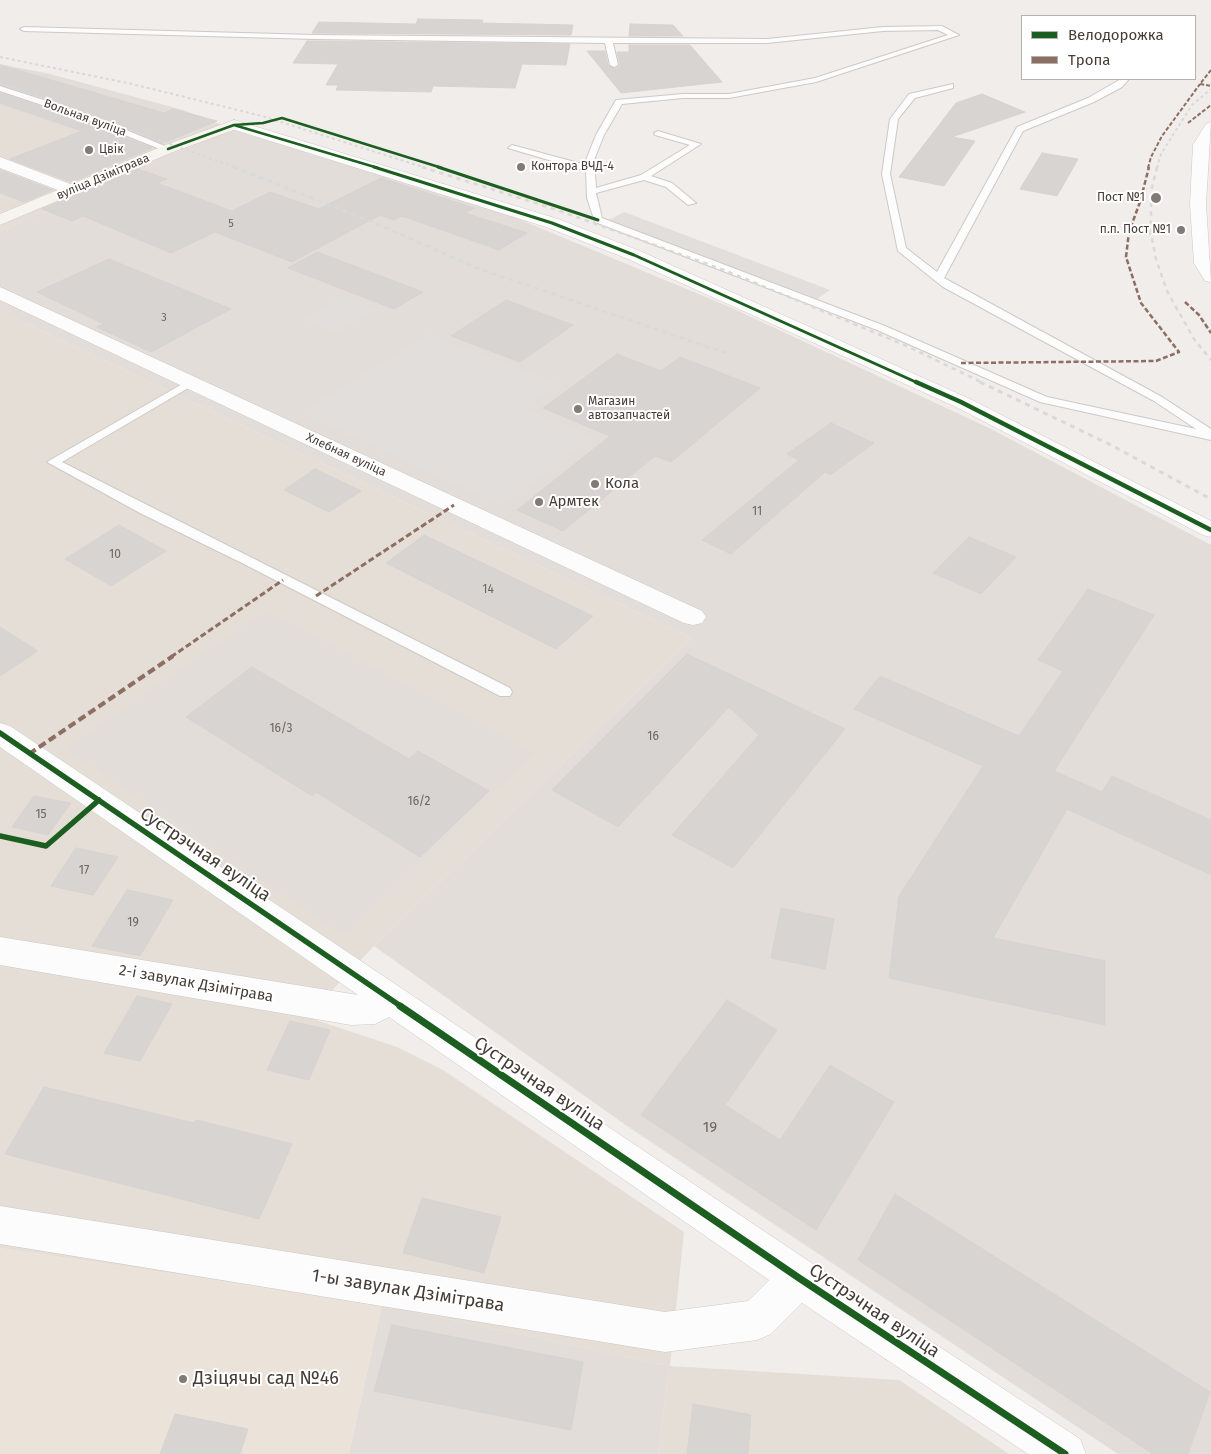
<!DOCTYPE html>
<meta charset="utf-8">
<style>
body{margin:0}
#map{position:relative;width:1211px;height:1454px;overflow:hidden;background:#f0edea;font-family:"Fira Sans",sans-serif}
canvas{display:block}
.legend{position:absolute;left:1021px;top:15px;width:175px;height:65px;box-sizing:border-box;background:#fff;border:1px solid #b5b1af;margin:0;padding:6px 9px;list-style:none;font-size:15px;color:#463c36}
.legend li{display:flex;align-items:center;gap:10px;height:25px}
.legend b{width:25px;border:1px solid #b5b1af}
</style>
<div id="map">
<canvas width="1211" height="1454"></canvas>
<ul class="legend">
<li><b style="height:6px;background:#1b5e20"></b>Велодорожка</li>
<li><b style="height:6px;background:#8d6e63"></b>Тропа</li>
</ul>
</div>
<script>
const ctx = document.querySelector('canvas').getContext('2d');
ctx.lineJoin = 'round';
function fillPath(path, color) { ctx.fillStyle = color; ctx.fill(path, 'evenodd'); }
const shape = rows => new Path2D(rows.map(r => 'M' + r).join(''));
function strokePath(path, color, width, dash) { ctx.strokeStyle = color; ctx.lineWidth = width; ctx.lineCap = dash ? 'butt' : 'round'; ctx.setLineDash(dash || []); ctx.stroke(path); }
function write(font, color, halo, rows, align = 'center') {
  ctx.font = font + ' "Fira Sans",sans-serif'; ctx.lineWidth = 4; ctx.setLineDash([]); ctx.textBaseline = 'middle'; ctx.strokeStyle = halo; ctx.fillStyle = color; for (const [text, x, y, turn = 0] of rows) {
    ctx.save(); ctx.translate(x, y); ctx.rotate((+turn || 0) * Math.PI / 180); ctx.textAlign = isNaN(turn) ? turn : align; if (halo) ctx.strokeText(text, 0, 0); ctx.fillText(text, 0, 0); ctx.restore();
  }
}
fillPath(shape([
 [0,104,67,128,162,163,0,231],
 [0,311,692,638,374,946,307,1017,397,1047,443,1070,684,1232,670,1366,899,1380,1009,1454,658,1454,669,1366,382,1305,0,1248]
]), '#e4ded7');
fillPath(shape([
 [0,64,50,74,183,110,240,132,497,210,732,308,989,428,1211,545,1211,1454,1118,1454,627,1126,374,946,692,638,0,311,0,231,161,163,0,105],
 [267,610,534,752,345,936,66,749],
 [382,1305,669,1366,658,1454,349,1454]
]), '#e2ddd9');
fillPath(shape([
 [0,1248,382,1305,349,1454,0,1454]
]), '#ebe2d9');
fillPath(shape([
 [624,212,830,290,817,299,609,220],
 [342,297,376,310,336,333,303,319],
 [430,334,559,384,523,408,594,437,502,506,301,412]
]), '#e2dedb');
const building = shape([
 [418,19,483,20,482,23,573,25,571,35,312,33,319,22,416,24,418,19],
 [630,24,673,25,683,36,629,36,630,24],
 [307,41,315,41,570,44,566,65,522,64,515,88,433,86,431,92,336,90,338,85,326,85,338,64,293,63,307,41],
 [629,45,690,45,722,82,621,93,587,51,605,51,608,65,615,69,620,66,617,52,629,52,629,45],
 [0,65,164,113,173,109,217,121,163,143,91,113,0,84,0,65],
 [0,93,83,121,152,148,71,182,10,159,82,131,0,103,0,93],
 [982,94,1025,112,952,137,975,141,944,186,899,177,956,103,982,94],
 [1042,153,1078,159,1057,196,1020,189,1042,153],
 [138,169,167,179,157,183,232,211,270,192,319,209,381,178,474,208,465,213,527,233,499,250,402,216,394,220,380,215,292,262,215,232,171,253,83,216,72,221,42,209,138,169],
 [0,170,53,190,24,202,0,193,0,170],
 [317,252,423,292,394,309,288,268,317,252],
 [109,259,231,309,151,352,97,327,104,324,37,292,109,259],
 [506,300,573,325,520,362,451,336,506,300],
 [617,354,661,371,680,357,760,388,671,462,655,456,563,531,517,510,610,436,543,408,617,354],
 [831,423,874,443,830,475,825,472,731,554,702,540,799,460,787,454,831,423],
 [315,469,361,491,329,512,284,490,315,469],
 [119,525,166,551,111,586,65,559,119,525],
 [424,535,593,616,556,649,386,563,424,535],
 [969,537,1016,557,981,594,933,573,969,537],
 [1088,589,1154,615,1054,771,1102,792,1112,776,1211,820,1211,875,1067,809,993,938,1105,961,1105,1025,889,978,899,896,983,766,854,709,880,676,1019,736,1063,671,1038,660,1088,589],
 [0,627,38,651,0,676,0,627],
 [687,654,845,729,733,868,672,835,759,735,729,707,618,827,552,790,687,654],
 [252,667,409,759,418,751,489,791,420,857,316,792,312,796,186,717,252,667],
 [34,796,71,803,48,835,12,827,34,796],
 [76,848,118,857,93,895,51,886,76,848],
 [127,890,173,900,140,956,92,946,127,890],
 [781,908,834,919,825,969,771,958,781,908],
 [137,996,172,1004,140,1061,104,1053,137,996],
 [727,1000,777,1030,725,1105,780,1140,830,1065,894,1102,816,1230,641,1115,727,1000],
 [290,1021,330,1030,309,1080,267,1070,290,1021],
 [44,1087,194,1123,196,1120,292,1144,259,1219,5,1154,44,1087],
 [895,1194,1210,1392,1188,1454,1153,1454,858,1260,895,1194],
 [422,1198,501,1217,484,1273,403,1253,422,1198],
 [392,1325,583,1362,571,1430,374,1391,392,1325],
 [693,1404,751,1415,748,1454,687,1454,693,1404],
 [175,1414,248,1429,240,1454,160,1454,175,1414]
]);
fillPath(building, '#d8d4d1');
strokePath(building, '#d8d3d0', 1);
const lane = shape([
 [942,26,959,35,816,82,729,98,683,98,622,104,604,135,594,160,596,188,641,175,690,145,655,135,654,133,658,131,701,144,651,176,672,183,696,203,688,205,666,187,644,180,596,193,602,218,885,326,1047,397,1196,429,1154,401,943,287,898,251,882,174,890,119,909,94,953,84,953,88,915,98,898,119,890,174,906,248,937,272,1017,127,1088,98,1121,79,1129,79,1122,87,1094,102,1023,131,944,278,1162,397,1211,429,1211,440,1040,402,877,330,595,222,587,198,586,171,508,148,512,145,586,165,586,160,596,135,616,100,683,94,729,94,815,78,948,35,938,30,883,31,767,43,613,43,618,65,614,67,610,65,605,43,315,39,24,31,20,29,24,27,315,35,767,39,883,27,942,26],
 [0,86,90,115,172,149,165,151,84,119,0,91,0,86],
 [191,379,197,382,195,384,62,462,510,688,512,692,510,696,500,696,244,564,140,513,47,462,191,379]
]);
const street = shape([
 [234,120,558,219,640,251,968,398,1211,521,1211,537,1203,535,954,406,628,259,546,227,229,128,226,125,234,120],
 [1211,122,1206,204,1211,282,1205,281,1194,263,1190,204,1193,145,1206,124,1211,122],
 [0,157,78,187,80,190,72,195,66,193,0,168,0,157],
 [0,287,702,611,706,617,702,623,693,625,684,623,0,300,0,287],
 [0,723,10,726,813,1264,1080,1439,1086,1454,1028,1454,802,1303,771,1334,757,1340,665,1352,0,1244,0,1206,665,1312,748,1301,769,1280,389,1017,375,1024,351,1025,0,965,0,937,358,995,0,747,0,723]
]);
const secondary = shape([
 [234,120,242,125,239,128,173,152,0,225,0,214,163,146,234,120]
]);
strokePath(lane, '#cdc9c6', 2);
strokePath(street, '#cdc9c6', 1);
strokePath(secondary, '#d1cac2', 1);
strokePath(shape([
 [1129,232,1151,234]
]), '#d1cdcb', 2, [1, 1]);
strokePath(shape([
 [0,836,46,846,78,818]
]), '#d1cdcb', 3, [2.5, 2.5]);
fillPath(lane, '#fdfcfc');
fillPath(street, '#fdfcfc');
fillPath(secondary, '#f7f3ee');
strokePath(shape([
 [0,57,132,84,262,116,426,168],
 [0,83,237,168],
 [1157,168,1161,154,1192,105,1211,89]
]), '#d9d9d8', 2, [3, 3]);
strokePath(shape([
 [234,167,377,224,477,268,726,353],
 [422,167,557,210,724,270,907,346,983,383],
 [1157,167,1152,187,1151,208,1151,234,1156,259,1167,291,1194,339,1211,360]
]), '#d9d9d8', 2.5, [4.5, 4.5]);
strokePath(shape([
 [980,382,1111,445,1211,499]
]), '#d9d9d8', 3, [5, 5]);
strokePath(shape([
 [1211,70,1200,84,1211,86],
 [1188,123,1211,105],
 [1148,168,1151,157,1162,136,1200,84]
]), '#8d6e63', 2, [4, 2]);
strokePath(shape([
 [1185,302,1199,315,1211,333],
 [961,363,1156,361,1179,352,1141,303,1126,257,1129,232,1140,202,1149,167]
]), '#8d6e63', 2.5, [5, 2.5]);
strokePath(shape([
 [316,596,454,505],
 [171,657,283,580]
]), '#8d6e63', 3, [6, 3]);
strokePath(shape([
 [29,754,173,656]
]), '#8d6e63', 4, [8, 4]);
strokePath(shape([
 [234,125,378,168],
 [168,149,234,125,263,123,282,118,442,168]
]), '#1b5e20', 2.5);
strokePath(shape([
 [374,167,552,223,634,255,918,383],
 [438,167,598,220]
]), '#1b5e20', 3);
strokePath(shape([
 [916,382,961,402,1211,530]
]), '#1b5e20', 4.5);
strokePath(shape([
 [0,733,402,1007],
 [0,836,46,846,99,800]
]), '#1b5e20', 5.5);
strokePath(shape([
 [400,1006,799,1278,1065,1454]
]), '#1b5e20', 7);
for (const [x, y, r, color] of [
 [89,150,5,"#827a75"],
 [521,167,5,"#827a75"],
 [1156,198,6,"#827a75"],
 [1181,230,5,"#827a75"],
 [578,409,5,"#827a75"],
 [595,484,5,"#827a75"],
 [539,502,5,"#827a75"],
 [183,1379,5,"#827a75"]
]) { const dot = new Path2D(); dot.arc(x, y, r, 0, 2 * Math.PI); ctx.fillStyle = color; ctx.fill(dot); strokePath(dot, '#fff', 2); }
write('11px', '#6c645e', null, [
 ["5",231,224],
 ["3",164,318]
]);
write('12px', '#463c36', '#fff', [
 ["Вольная вуліца",85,118,20],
 ["вуліца Дзімітрава",103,177,-23],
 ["Хлебная вуліца",346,455,25]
]);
write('12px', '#463c36', '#fff', [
 ["Цвік",99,150],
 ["Контора ВЧД-4",531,167],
 ["Пост №1",1145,198,"right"],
 ["п.п. Пост №1",1171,230,"right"],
 ["Магазин",588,402],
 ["автозапчастей",588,416]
], 'left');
write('12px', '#6c645e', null, [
 ["11",757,512],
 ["10",115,555],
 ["14",488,590],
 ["16/3",281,729],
 ["16",653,737],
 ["16/2",419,802],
 ["15",41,815],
 ["17",84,871],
 ["19",133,923]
]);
write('15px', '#463c36', '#fff', [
 ["Кола",605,484],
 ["Армтек",549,502]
], 'left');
write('15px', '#463c36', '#fff', [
 ["2-і завулак Дзімітрава",196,984,10]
]);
write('15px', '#6c645e', null, [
 ["19",710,1128]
]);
write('18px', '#463c36', '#fff', [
 ["Сустрэчная вуліца",205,855,34],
 ["Сустрэчная вуліца",539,1084,34],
 ["1-ы завулак Дзімітрава",408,1291,9],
 ["Сустрэчная вуліца",874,1311,34]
]);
write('18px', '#463c36', '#fff', [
 ["Дзіцячы сад №46",193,1379]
], 'left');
</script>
